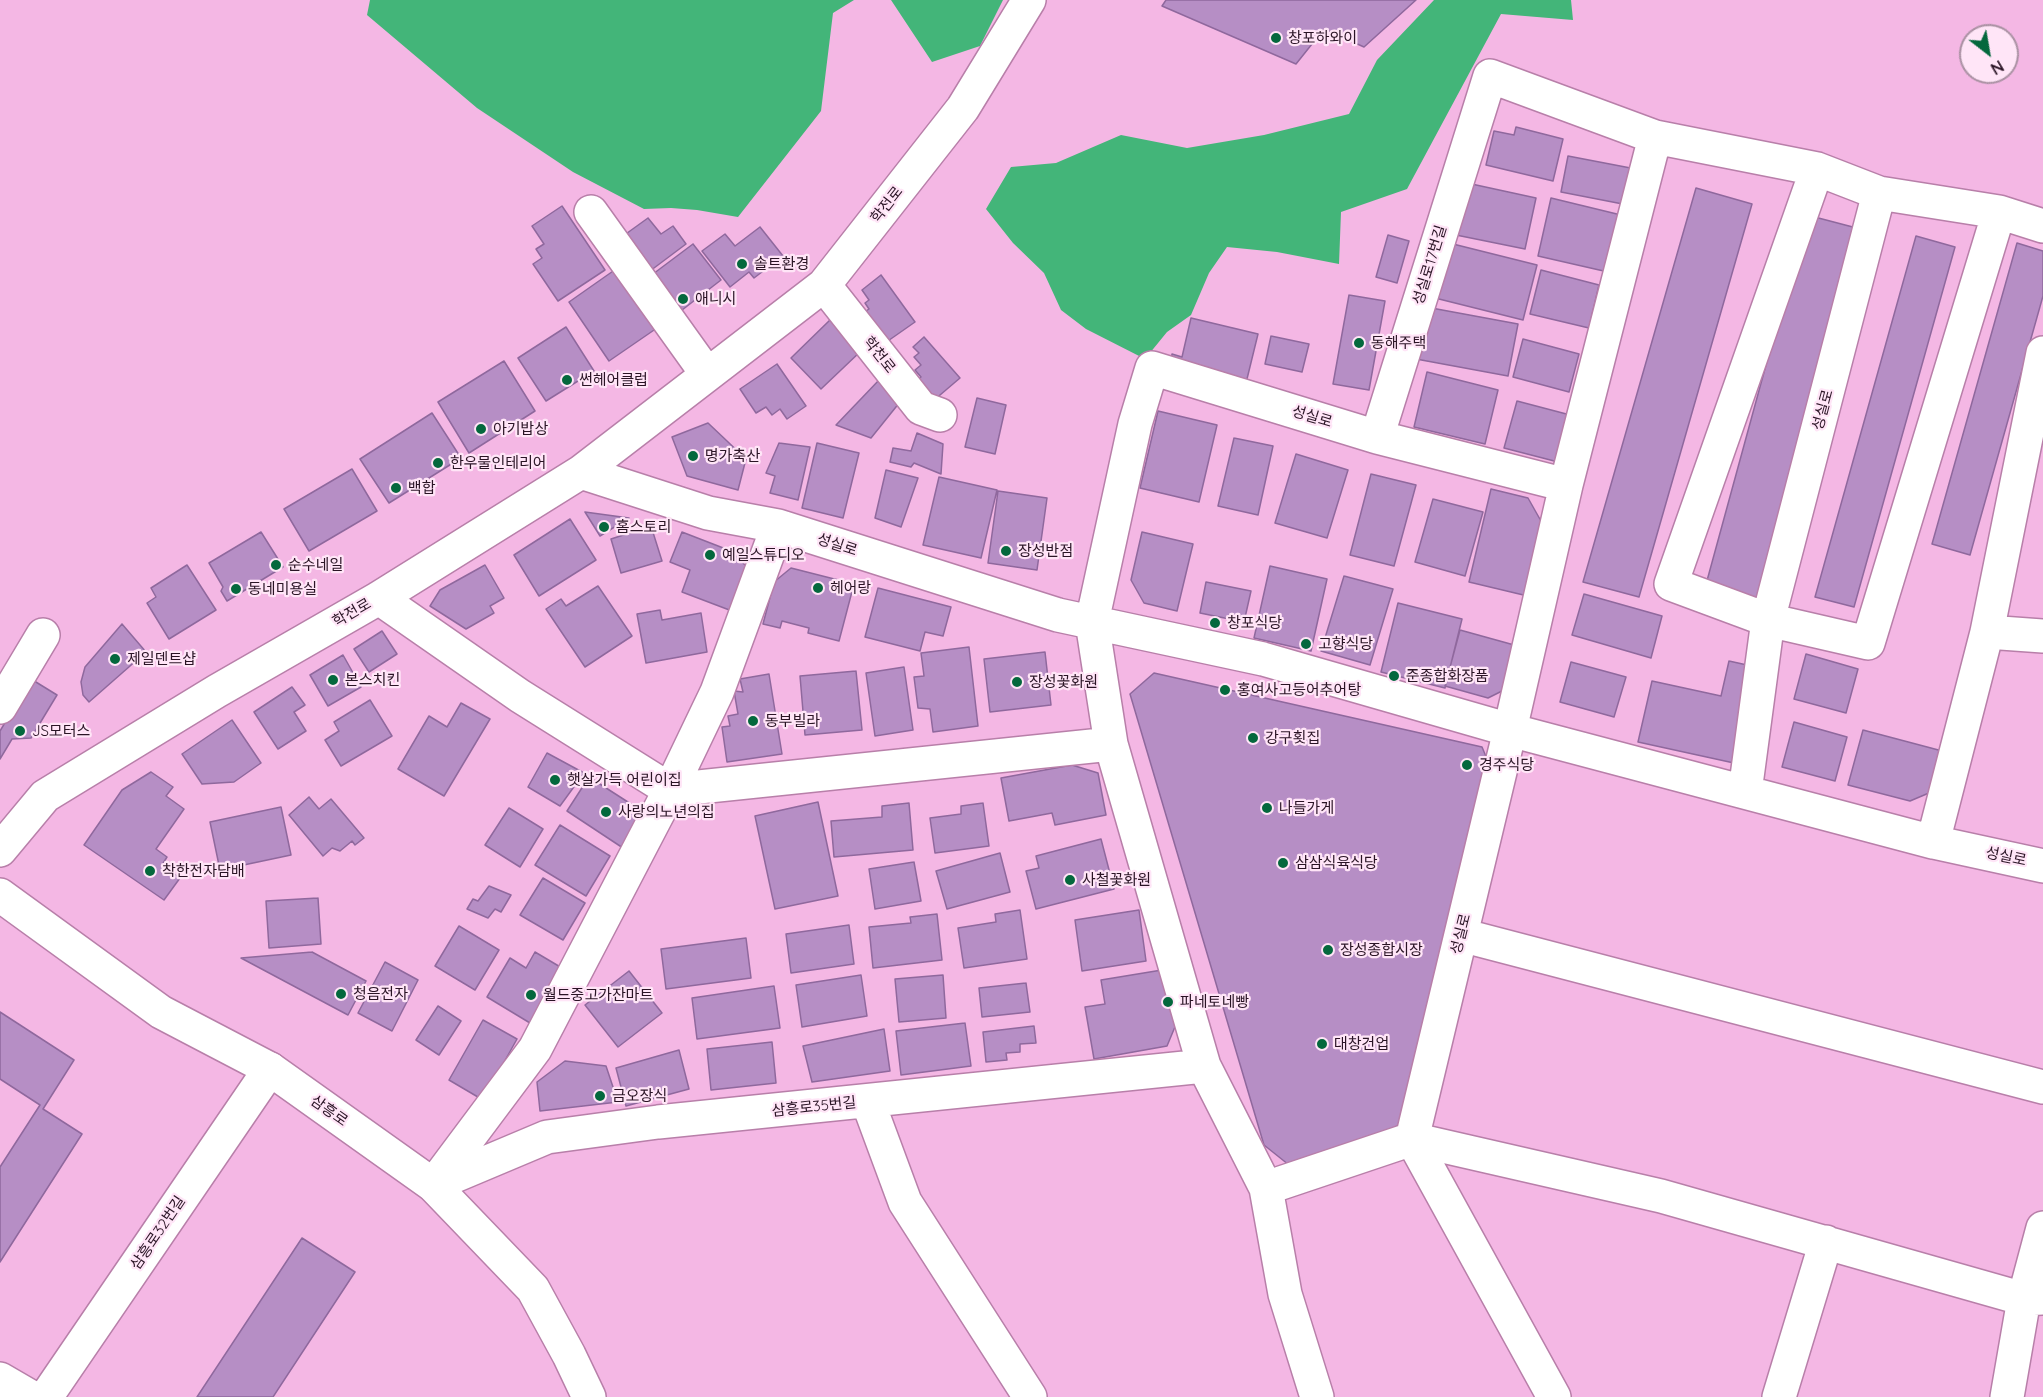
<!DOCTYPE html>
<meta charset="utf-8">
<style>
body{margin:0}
#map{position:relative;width:2043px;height:1397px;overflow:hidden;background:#f4b7e4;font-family:Quicksand,sans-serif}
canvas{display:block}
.north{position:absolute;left:1959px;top:24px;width:60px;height:60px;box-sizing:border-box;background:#ffe5f7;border:2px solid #aa91a3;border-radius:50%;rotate:149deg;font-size:16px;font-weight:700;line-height:24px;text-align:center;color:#2a1425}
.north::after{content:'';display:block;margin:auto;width:21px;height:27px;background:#04683d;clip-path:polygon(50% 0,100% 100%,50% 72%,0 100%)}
</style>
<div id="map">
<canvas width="2043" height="1397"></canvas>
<div class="north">N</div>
</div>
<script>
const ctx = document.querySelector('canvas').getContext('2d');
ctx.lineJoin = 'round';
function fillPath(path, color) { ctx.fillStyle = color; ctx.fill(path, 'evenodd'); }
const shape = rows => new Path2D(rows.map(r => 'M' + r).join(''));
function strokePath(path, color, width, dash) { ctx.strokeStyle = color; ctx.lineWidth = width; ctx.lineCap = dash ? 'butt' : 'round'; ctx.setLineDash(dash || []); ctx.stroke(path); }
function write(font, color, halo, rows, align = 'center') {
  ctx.font = font + ' Quicksand,"Noto Sans KR",sans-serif'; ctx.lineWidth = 4.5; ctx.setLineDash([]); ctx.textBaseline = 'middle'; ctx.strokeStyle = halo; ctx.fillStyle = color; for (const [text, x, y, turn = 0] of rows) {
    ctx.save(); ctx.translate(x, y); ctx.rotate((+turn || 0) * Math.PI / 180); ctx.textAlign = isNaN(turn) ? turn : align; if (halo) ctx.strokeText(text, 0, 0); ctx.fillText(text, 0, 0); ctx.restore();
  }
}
fillPath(shape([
 [370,0,854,0,833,13,821,111,738,217,697,210,671,208,644,209,573,172,477,108,367,15],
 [891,0,1003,0,980,46,932,62],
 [1434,0,1571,0,1573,20,1501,14,1407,189,1341,212,1339,264,1277,252,1227,247,1209,273,1191,315,1167,332,1145,359,1086,329,1061,310,1044,273,1013,243,986,209,1011,167,1056,163,1121,135,1187,148,1264,135,1349,114,1377,60]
]), '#43b579');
const building = shape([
 [1166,0,1416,0,1364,47,1324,29,1296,64,1162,6,1166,0],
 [1516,127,1563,139,1553,181,1486,165,1494,131,1514,135,1516,127],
 [1568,156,1641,170,1633,206,1561,192,1568,156],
 [1467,183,1536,198,1525,249,1456,235,1467,183],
 [1696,188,1752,204,1639,597,1583,582,1696,188],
 [1551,198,1621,215,1608,272,1538,256,1551,198],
 [562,206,605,270,558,301,533,264,542,258,536,249,544,244,532,226,562,206],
 [1807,215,1868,231,1765,605,1705,588,1807,215],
 [648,218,661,234,673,226,686,244,642,277,623,236,648,218],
 [760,227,783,256,754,278,749,272,730,287,702,251,725,234,735,246,760,227],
 [1388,235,1409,241,1397,283,1376,277,1388,235],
 [1916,236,1955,247,1854,607,1815,597,1916,236],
 [1445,242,1537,265,1523,320,1431,297,1445,242],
 [2017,243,2043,251,2043,296,1970,555,1932,544,2017,243],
 [693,244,721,280,673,317,645,280,693,244],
 [616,269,657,328,609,361,569,302,616,269],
 [1541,270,1599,285,1589,328,1530,314,1541,270],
 [881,275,915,322,885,343,863,313,869,309,865,303,869,300,862,290,881,275],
 [1349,295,1385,301,1369,390,1333,384,1349,295],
 [1426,307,1518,324,1508,376,1416,359,1426,307],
 [1191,318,1258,334,1246,383,1170,366,1172,354,1182,357,1191,318],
 [831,319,862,350,821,389,791,358,831,319],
 [566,327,594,371,546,401,518,358,566,327],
 [1271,336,1309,344,1302,372,1265,364,1271,336],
 [924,337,960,378,933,401,916,381,921,377,915,370,921,365,914,357,919,353,913,347,924,337],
 [1523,339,1579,354,1569,392,1513,377,1523,339],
 [504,361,535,411,469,453,438,402,504,361],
 [777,364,806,406,787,419,780,409,772,415,766,407,756,413,740,389,777,364],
 [1427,372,1498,390,1485,444,1414,427,1427,372],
 [880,379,904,397,871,438,836,425,880,379],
 [977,398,1006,405,995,454,965,447,977,398],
 [1517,401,1574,416,1562,463,1504,448,1517,401],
 [1158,411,1217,425,1199,502,1140,488,1158,411],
 [432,413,461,458,389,503,360,459,432,413],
 [708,423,746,459,738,490,687,476,672,437,708,423],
 [917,433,943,444,941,474,914,463,911,467,890,462,893,448,911,451,917,433],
 [1234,438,1273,446,1258,515,1218,506,1234,438],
 [779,443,810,447,798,500,770,493,775,476,766,473,779,443],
 [817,443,859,453,843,518,802,508,817,443],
 [1296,454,1348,470,1327,538,1275,523,1296,454],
 [352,469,377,511,309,551,284,509,352,469],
 [886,470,918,478,901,527,875,518,886,470],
 [1371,474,1416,485,1394,566,1350,555,1371,474],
 [939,477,997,490,981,558,923,545,939,477],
 [1491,489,1528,498,1550,537,1536,598,1469,582,1491,489],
 [998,491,1047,498,1037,570,988,563,998,491],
 [1433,499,1483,512,1465,576,1415,562,1433,499],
 [585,512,629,518,600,536,585,512],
 [570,519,596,560,539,596,514,555,570,519],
 [651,526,662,561,621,573,611,539,651,526],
 [261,532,283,567,227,601,221,591,223,587,209,563,261,532],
 [682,532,731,551,748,568,732,611,682,592,690,570,670,562,682,532],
 [1142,532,1193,544,1177,611,1144,603,1131,580,1142,532],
 [187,565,216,610,169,639,147,603,156,597,151,588,187,565],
 [485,565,504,598,490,606,494,613,466,629,430,606,440,590,485,565],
 [1270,566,1327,579,1311,651,1254,638,1270,566],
 [791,568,854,584,839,641,808,633,809,628,782,621,780,628,763,624,774,582,791,568],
 [1344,576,1393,589,1370,665,1321,651,1344,576],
 [1206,582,1251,591,1244,622,1200,613,1206,582],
 [598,586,632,636,585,667,546,609,561,599,566,606,598,586],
 [878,588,951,607,943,636,925,632,920,651,865,637,878,588],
 [1584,594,1662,616,1651,658,1572,635,1584,594],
 [1398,603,1462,619,1445,688,1381,672,1398,603],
 [660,610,662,620,701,613,707,652,646,663,637,614,660,610],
 [122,624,146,652,89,702,83,695,81,682,85,667,122,624],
 [1460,630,1525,648,1514,685,1488,698,1445,686,1460,630],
 [382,631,397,654,369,672,354,649,382,631],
 [969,647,978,726,933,732,930,709,918,708,914,677,924,676,921,653,969,647],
 [1045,652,1051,705,990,712,984,659,1045,652],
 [1806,654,1858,669,1846,713,1794,699,1806,654],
 [343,655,361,687,328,706,310,675,343,655],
 [1729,661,1756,667,1734,763,1638,742,1652,681,1721,696,1729,661],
 [1571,662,1626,677,1614,717,1560,702,1571,662],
 [904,667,913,730,875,736,866,673,904,667],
 [856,671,862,730,805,735,800,676,856,671],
 [1154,673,1482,747,1495,778,1404,1122,1380,1136,1289,1165,1264,1145,1130,694,1154,673],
 [769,674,782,754,727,762,722,727,730,726,728,716,738,714,734,691,743,692,740,679,769,674],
 [31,679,57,695,31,738,12,739,0,759,0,731,31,679],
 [292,687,305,705,294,712,306,731,278,749,254,712,292,687],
 [370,700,392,736,341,766,325,740,339,731,334,722,370,700],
 [461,703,490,719,444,796,398,769,429,716,447,727,461,703],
 [232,720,261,763,234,782,202,784,182,754,232,720],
 [1794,722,1847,737,1835,781,1782,767,1794,722],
 [1863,730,1946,752,1936,790,1910,801,1848,785,1863,730],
 [547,753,584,773,560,806,528,787,547,753],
 [1072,765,1098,773,1106,815,1055,825,1052,813,1009,821,1001,778,1072,765],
 [151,772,173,787,166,796,184,809,156,849,167,857,162,865,180,878,164,900,84,845,122,790,151,772],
 [589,777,645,813,623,848,567,811,589,777],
 [309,797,319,809,331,799,364,838,355,845,352,841,340,851,332,848,323,856,289,815,309,797],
 [818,802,838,896,775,909,755,816,818,802],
 [909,803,913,850,834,857,831,821,882,817,882,806,909,803],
 [983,803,989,846,935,853,930,818,961,814,961,806,983,803],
 [281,807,291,855,220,870,210,822,281,807],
 [509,808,543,829,520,867,485,845,509,808],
 [560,825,610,856,586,896,535,865,560,825],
 [1101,839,1114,889,1036,909,1026,871,1039,868,1036,856,1101,839],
 [1000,853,1010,892,947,909,936,871,1000,853],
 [914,862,921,901,875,909,869,869,914,862],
 [543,878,585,903,563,940,520,915,543,878],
 [489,886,511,895,501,912,495,909,488,918,467,909,473,899,478,901,489,886],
 [318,898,321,944,269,948,266,901,318,898],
 [1020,910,1027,959,964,968,958,928,996,922,995,914,1020,910],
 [1139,910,1146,961,1082,971,1075,920,1139,910],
 [937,914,942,960,873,968,869,927,911,923,910,917,937,914],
 [849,925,854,964,791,973,786,934,849,925],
 [459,926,499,950,475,990,435,966,459,926],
 [746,938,751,978,666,989,661,949,746,938],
 [312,952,366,981,348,1015,241,958,312,952],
 [535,952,562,968,530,1023,487,997,510,958,526,968,535,952],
 [385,962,418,980,392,1031,358,1013,385,962],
 [1168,969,1177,1022,1167,1046,1094,1059,1085,1007,1105,1004,1101,980,1168,969],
 [629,971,662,1013,618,1047,585,1005,629,971],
 [861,975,867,1016,802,1027,796,985,861,975],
 [943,975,946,1018,899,1022,895,979,943,975],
 [1026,983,1030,1012,982,1017,979,988,1026,983],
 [774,986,780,1028,697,1039,692,998,774,986],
 [438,1006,461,1021,439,1055,416,1040,438,1006],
 [0,1012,74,1060,43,1109,82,1134,0,1262,0,1167,40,1105,0,1079,0,1012],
 [483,1020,517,1039,483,1100,449,1080,483,1020],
 [965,1023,971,1066,901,1075,896,1031,965,1023],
 [1034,1026,1036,1043,1020,1044,1020,1052,1006,1053,1007,1060,986,1062,983,1032,1034,1026],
 [884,1029,890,1071,812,1082,803,1046,884,1029],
 [772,1042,776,1083,711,1090,707,1049,772,1042],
 [679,1050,689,1089,626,1106,616,1068,679,1050],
 [565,1061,606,1066,618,1102,540,1111,537,1082,565,1061],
 [302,1238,355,1272,273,1397,197,1397,302,1238]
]);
fillPath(building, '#b68ec5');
strokePath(building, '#8f689d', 1.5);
const minor = shape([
 [1817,169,1671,584,1768,620,1868,643,1999,212],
 [591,212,707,374],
 [824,285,921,408,940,415],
 [1377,437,1490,76,1655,137,1817,169,1879,193,1999,212,2043,226],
 [581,472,708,513,778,526,1058,615,1263,659,1510,730,1933,842,2043,866],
 [379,598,520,696,670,790,1111,744],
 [1987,632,2043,636],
 [0,707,43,635],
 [1745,792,1768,620,1879,193],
 [1933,842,1987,632,2043,353],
 [0,850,45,796,217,691,379,598,581,472,824,285,963,108,1029,0],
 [1461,935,2043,1087],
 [868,1102,905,1202,1030,1397],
 [434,1184,535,1049,670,790,717,692,778,526],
 [433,1185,547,1137,658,1122,1204,1066],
 [1266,1188,1412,1139,1661,1196,2024,1299,2043,1298],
 [0,1379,31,1397],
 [46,1397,270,1069],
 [1317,1397,1285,1294,1266,1188,1204,1066,1111,744,1092,622,1135,424,1152,368,1377,437,1566,485],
 [1554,1397,1412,1139,1510,730,1566,485,1655,137],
 [1779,1397,1826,1242],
 [2007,1397,2024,1299,2043,1228]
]);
const tertiary = shape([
 [0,895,161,1012,270,1069,433,1185,533,1289,569,1355,589,1397]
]);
strokePath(minor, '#b87fa9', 36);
strokePath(tertiary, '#b87fa9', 36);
strokePath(minor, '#fff', 33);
strokePath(tertiary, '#fff', 33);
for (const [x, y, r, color] of [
 [1276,38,6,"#04683d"],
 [742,264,6,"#04683d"],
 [683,299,6,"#04683d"],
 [1359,343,6,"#04683d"],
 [567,380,6,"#04683d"],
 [481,429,6,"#04683d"],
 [693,456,6,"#04683d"],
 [438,463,6,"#04683d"],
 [396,488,6,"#04683d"],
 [604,527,6,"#04683d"],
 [1006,551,6,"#04683d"],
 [710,555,6,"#04683d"],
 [276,565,6,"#04683d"],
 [818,588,6,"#04683d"],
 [236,589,6,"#04683d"],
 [1215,623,6,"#04683d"],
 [1306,644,6,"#04683d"],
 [115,659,6,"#04683d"],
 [1394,676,6,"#04683d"],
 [333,680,6,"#04683d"],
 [1017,682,6,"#04683d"],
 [1225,690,6,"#04683d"],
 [753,721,6,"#04683d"],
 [20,731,6,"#04683d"],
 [1253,738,6,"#04683d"],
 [1467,765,6,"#04683d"],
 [555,780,6,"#04683d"],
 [1267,808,6,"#04683d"],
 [606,812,6,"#04683d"],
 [1283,863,6,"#04683d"],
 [150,871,6,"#04683d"],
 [1070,880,6,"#04683d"],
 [1328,950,6,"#04683d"],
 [341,994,6,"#04683d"],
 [531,995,6,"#04683d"],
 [1168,1002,6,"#04683d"],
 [1322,1044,6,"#04683d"],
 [600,1096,6,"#04683d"]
]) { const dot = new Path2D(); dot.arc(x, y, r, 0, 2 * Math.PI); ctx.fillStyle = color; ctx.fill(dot); strokePath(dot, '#ffe5f7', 2); }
write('15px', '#2a1425', '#ffe5f7', [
 ["창포하와이",1288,38],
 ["솔트환경",754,264],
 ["애니시",695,299],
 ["동해주택",1371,343],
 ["썬헤어클럽",579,380],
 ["아기밥상",493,429],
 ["명가축산",705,456],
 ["한우물인테리어",450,463],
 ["백합",408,488],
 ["홈스토리",616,527],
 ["장성반점",1018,551],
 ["예일스튜디오",722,555],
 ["순수네일",288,565],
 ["헤어랑",830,588],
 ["동네미용실",248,589],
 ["창포식당",1227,623],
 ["고향식당",1318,644],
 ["제일덴트샵",127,659],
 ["준종합화장품",1406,676],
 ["본스치킨",345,680],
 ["장성꽃화원",1029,682],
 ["홍여사고등어추어탕",1237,690],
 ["동부빌라",765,721],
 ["JS모터스",32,731],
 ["강구횟집",1265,738],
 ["경주식당",1479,765],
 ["햇살가득 어린이집",567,780],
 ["나들가게",1279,808],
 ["사랑의노년의집",618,812],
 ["삼삼식육식당",1295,863],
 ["착한전자담배",162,871],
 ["사철꽃화원",1082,880],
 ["장성종합시장",1340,950],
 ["청음전자",353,994],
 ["월드중고가잔마트",543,995],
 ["파네토네빵",1180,1002],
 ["대창건업",1334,1044],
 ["금오장식",612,1096]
], 'left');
write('15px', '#2a1425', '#ffe5f7', [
 ["학전로",887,205,-52],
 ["성실로17번길",1430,265,-73],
 ["학천로",879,355,52],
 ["성실로",1823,410,-75],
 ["성실로",1312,417,17],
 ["성실로",837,545,18],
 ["학전로",352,613,-30],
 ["성실로",2006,857,12],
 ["성실로",1461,934,-76],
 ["삼흥로35번길",814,1107,-6],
 ["삼흥로",329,1111,35],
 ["삼흥로32번길",158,1233,-56]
]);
</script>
